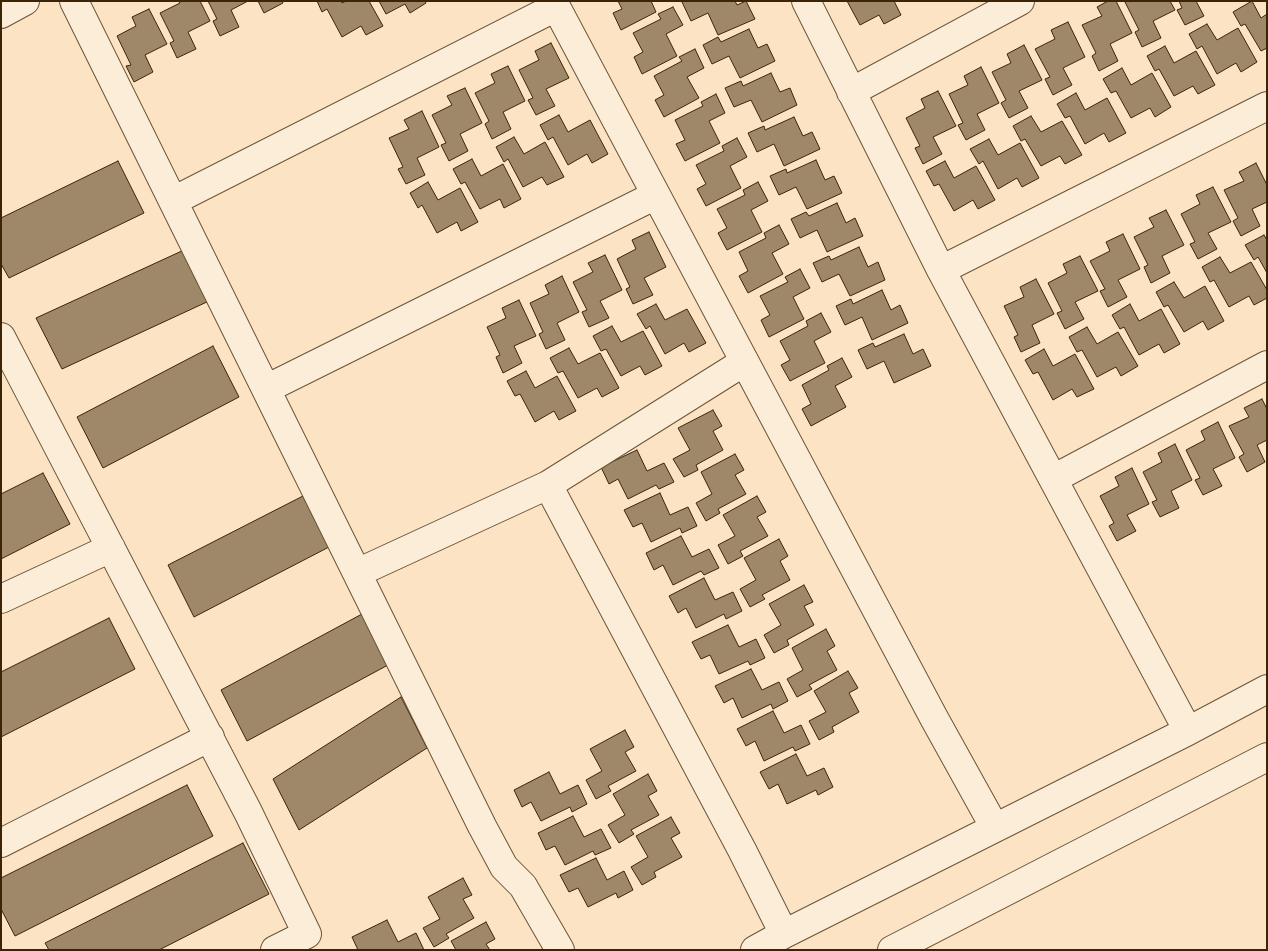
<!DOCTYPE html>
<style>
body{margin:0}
#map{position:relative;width:1268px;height:951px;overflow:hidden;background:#fbe3c4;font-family:"IM FELL Great Primer",serif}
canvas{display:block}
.frame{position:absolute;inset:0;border:2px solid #3b2506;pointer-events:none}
</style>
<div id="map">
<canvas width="1268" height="951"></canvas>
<div class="frame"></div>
</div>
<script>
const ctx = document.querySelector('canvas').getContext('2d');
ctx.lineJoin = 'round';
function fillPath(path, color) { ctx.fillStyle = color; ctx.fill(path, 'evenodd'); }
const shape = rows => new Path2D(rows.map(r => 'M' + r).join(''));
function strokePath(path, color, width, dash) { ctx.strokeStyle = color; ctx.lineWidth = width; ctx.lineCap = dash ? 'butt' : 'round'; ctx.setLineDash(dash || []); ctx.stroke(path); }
const building = shape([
 [179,1,200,1,210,21,188,32,196,49,177,58,170,43,174,41,160,13,180,3,179,1],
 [208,1,248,1,231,10,239,27,220,36,213,21,217,19,208,1],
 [258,1,282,1,283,3,264,13,258,1],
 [317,1,341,1,342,3,346,1,369,1,383,26,366,35,361,26,342,37,327,9,322,12,317,1],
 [379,1,425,1,426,3,410,13,405,4,386,14,379,1],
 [618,1,651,1,656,12,621,30,613,13,622,9,618,1],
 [684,1,735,1,737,5,746,1,755,19,718,35,708,13,691,21,682,2,684,1],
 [847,1,894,1,901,15,884,24,879,15,860,25,847,1],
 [1108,1,1116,1,1132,33,1110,44,1118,61,1099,71,1092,56,1096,53,1082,25,1102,16,1097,7,1108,1],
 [1127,1,1170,1,1175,10,1153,21,1161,38,1142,47,1135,32,1139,30,1125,2,1127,1],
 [1179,1,1196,1,1204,16,1185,25,1177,10,1182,8,1179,1],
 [1252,1,1261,18,1267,14,1267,48,1261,51,1245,24,1241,26,1233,12,1252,1],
 [673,7,683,25,666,34,677,56,642,74,634,57,643,52,633,33,661,19,658,14,673,7],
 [149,9,167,44,145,55,153,72,134,82,126,66,131,65,117,36,136,26,132,17,149,9],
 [1068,22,1085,57,1063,68,1072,85,1053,95,1045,79,1050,77,1035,49,1055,39,1051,30,1068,22],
 [1207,24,1217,40,1238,28,1257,62,1241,72,1236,63,1217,74,1202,46,1197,49,1189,34,1207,24],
 [749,29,758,48,767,44,775,61,740,78,729,56,712,64,703,45,718,37,721,42,749,29],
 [551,43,569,78,546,89,555,106,536,115,528,100,533,98,519,70,539,60,535,51,551,43],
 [1024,45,1042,80,1019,91,1028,108,1009,118,1001,103,1006,100,992,72,1011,63,1007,54,1024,45],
 [1165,46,1174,63,1196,51,1215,85,1198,94,1193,86,1174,96,1159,69,1155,71,1147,56,1165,46],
 [695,49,704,68,687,77,699,98,664,117,655,100,664,95,654,76,682,61,679,57,695,49],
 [508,66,525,101,503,112,511,129,492,139,485,124,489,121,475,93,495,83,491,74,508,66],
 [981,67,999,103,977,114,985,130,966,140,958,125,963,123,949,94,968,85,964,76,981,67],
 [1122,68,1131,85,1152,73,1171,107,1155,117,1150,108,1131,118,1116,91,1111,93,1103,79,1122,68],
 [771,73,780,92,790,88,797,105,762,122,751,100,734,107,725,88,741,81,743,86,771,73],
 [465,88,482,123,460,134,468,151,449,161,441,145,446,143,432,115,452,105,447,96,465,88],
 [938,91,956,126,933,137,942,154,923,164,915,148,920,146,906,118,925,108,921,99,938,91],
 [1076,93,1085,110,1107,98,1126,133,1109,142,1104,133,1085,144,1070,116,1065,118,1057,104,1076,93],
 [716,94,725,113,709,121,720,143,685,161,676,144,685,140,675,120,703,106,701,102,716,94],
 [422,111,439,147,417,158,425,175,406,184,398,169,403,167,389,138,409,129,404,120,422,111],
 [559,115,568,132,590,120,608,154,592,163,587,154,568,165,553,137,548,140,540,125,559,115],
 [1031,116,1041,132,1062,121,1082,155,1065,164,1060,156,1041,166,1025,139,1021,141,1013,126,1031,116],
 [794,117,803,136,812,132,820,149,784,166,774,144,757,152,748,133,764,126,765,130,794,117],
 [514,137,524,154,545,142,564,177,547,185,542,177,523,187,508,159,504,162,496,147,514,137],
 [737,138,747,157,730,166,741,188,706,206,697,189,706,184,696,165,724,151,722,146,737,138],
 [989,139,998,155,1020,143,1039,178,1022,187,1017,178,998,189,983,161,979,164,970,149,989,139],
 [472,159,481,176,503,164,521,199,504,208,500,199,480,209,465,182,461,184,453,169,472,159],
 [816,160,825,180,834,176,842,193,807,209,796,187,779,195,770,176,786,169,787,173,816,160],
 [118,161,144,213,9,278,1,264,1,218,118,161],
 [945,161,954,178,976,166,995,200,978,209,973,200,954,211,939,184,934,186,926,171,945,161],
 [1256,163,1267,185,1267,202,1252,209,1260,226,1241,236,1233,221,1238,218,1224,190,1244,181,1239,172,1256,163],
 [428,182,438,200,460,188,478,222,461,231,457,222,437,233,422,205,418,208,410,193,428,182],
 [758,182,768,201,751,210,762,232,727,250,718,233,727,228,717,209,745,195,743,190,758,182],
 [1213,187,1231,222,1208,233,1217,249,1198,259,1190,244,1195,242,1181,214,1200,204,1196,195,1213,187],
 [837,203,846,223,855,218,863,236,827,252,817,230,800,238,791,219,806,212,809,216,837,203],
 [1166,210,1184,245,1162,256,1170,273,1151,283,1144,267,1148,265,1134,237,1154,227,1149,218,1166,210],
 [779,225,789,244,772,253,783,274,748,293,739,276,748,271,739,252,766,238,764,233,779,225],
 [649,232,666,267,644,278,653,295,633,304,626,289,630,287,617,259,636,249,632,240,649,232],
 [1123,234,1140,269,1118,280,1127,297,1108,307,1100,291,1105,289,1090,261,1110,251,1106,242,1123,234],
 [1264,235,1267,240,1267,273,1258,257,1254,260,1245,245,1264,235],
 [859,247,868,267,878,262,885,280,850,296,839,274,822,282,813,263,829,256,831,260,859,247],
 [184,250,209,301,62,369,36,318,184,250],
 [605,255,622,290,600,301,609,318,589,327,582,312,587,310,573,282,593,272,588,263,605,255],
 [1080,256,1098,291,1075,302,1084,319,1065,329,1057,313,1062,311,1048,283,1067,273,1063,264,1080,256],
 [1220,257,1230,273,1251,262,1267,290,1267,298,1254,305,1249,296,1229,307,1214,280,1210,282,1202,267,1220,257],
 [800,269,810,288,793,297,804,319,769,337,761,320,770,315,760,296,788,282,785,277,800,269],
 [562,276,579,312,557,323,565,340,546,349,539,334,543,332,530,303,549,294,545,285,562,276],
 [1036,279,1054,314,1032,325,1040,343,1021,352,1014,337,1018,335,1004,306,1024,297,1020,287,1036,279],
 [1174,282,1184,298,1205,286,1224,321,1208,330,1203,321,1184,332,1168,305,1164,307,1156,292,1174,282],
 [882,290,891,310,900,305,908,323,872,340,862,317,845,325,836,306,851,299,853,304,882,290],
 [519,300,536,336,514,346,522,363,503,373,496,357,500,355,487,327,506,318,502,308,519,300],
 [656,304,665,320,687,309,706,343,689,352,684,343,665,354,650,326,646,329,637,314,656,304],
 [1130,304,1139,321,1161,309,1180,344,1164,353,1159,344,1139,355,1124,327,1120,329,1112,315,1130,304],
 [821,313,831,332,814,341,825,363,790,381,781,365,790,360,780,341,808,326,806,321,821,313],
 [612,326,621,342,643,331,662,366,645,375,640,366,621,376,606,349,601,351,593,336,612,326],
 [1087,327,1097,344,1118,332,1138,366,1121,376,1116,367,1097,377,1082,350,1077,352,1069,337,1087,327],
 [904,334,913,354,923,349,931,366,894,383,884,361,867,369,858,350,873,343,875,347,904,334],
 [213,346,239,397,103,468,77,417,213,346],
 [569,348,578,364,600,353,619,388,602,397,597,388,578,398,563,371,558,373,550,358,569,348],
 [1044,349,1053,366,1075,354,1094,389,1077,397,1072,389,1053,400,1038,372,1033,374,1025,360,1044,349],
 [842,358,852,377,835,386,846,407,811,426,802,409,811,404,802,385,829,370,827,366,842,358],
 [526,371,535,388,557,376,576,411,559,420,554,411,535,422,520,394,515,396,507,381,526,371],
 [1262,399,1267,409,1267,440,1257,445,1265,462,1247,472,1239,457,1244,454,1229,426,1249,417,1244,408,1262,399],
 [713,410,722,426,713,431,723,450,696,465,698,470,684,477,673,459,690,450,678,428,713,410],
 [1218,422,1235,458,1213,469,1222,486,1203,495,1195,480,1200,478,1186,450,1205,440,1201,431,1218,422],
 [1175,444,1192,480,1171,491,1179,508,1160,517,1152,502,1157,500,1143,472,1162,462,1158,453,1175,444],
 [637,450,647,471,664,463,674,482,659,489,656,485,628,499,618,479,609,484,601,467,637,450],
 [735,454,744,470,735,475,746,494,718,509,720,513,706,521,696,503,712,494,701,472,735,454],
 [1132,468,1149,504,1127,515,1136,531,1117,541,1109,526,1114,523,1100,496,1119,486,1115,477,1132,468],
 [43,473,70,524,1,559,1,494,43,473],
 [660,493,670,515,688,507,697,526,682,533,680,528,651,542,642,523,633,527,624,510,660,493],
 [303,496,329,547,194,617,168,565,303,496],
 [757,496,766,512,757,517,768,536,740,551,743,556,728,564,718,545,735,536,723,515,757,496],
 [681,536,692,557,709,549,719,568,704,575,701,571,673,585,663,565,654,570,646,553,681,536],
 [779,539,788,556,780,561,790,580,762,595,765,599,750,607,740,589,756,580,744,558,779,539],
 [704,578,715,600,733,592,742,611,726,619,724,614,696,628,686,608,678,613,669,596,704,578],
 [804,585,813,602,804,606,814,625,787,640,789,645,774,653,764,635,781,625,769,604,804,585],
 [362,614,388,665,247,741,221,690,362,614],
 [109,618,135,669,1,737,1,672,109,618],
 [728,625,739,647,756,639,765,658,750,665,748,661,719,674,710,655,701,659,692,642,728,625],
 [826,629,835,646,827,651,837,670,809,685,812,689,797,697,787,679,803,670,792,648,826,629],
 [751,669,762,690,779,682,788,701,773,709,771,704,742,718,733,698,724,703,715,686,751,669],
 [848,671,858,688,849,693,859,712,832,727,834,732,819,740,809,721,826,712,814,691,848,671],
 [401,697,427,748,299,830,273,779,401,697],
 [773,711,784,733,801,725,810,744,795,751,793,747,764,761,755,741,746,746,737,729,773,711],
 [625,730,634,747,625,752,636,771,608,786,611,791,596,799,586,780,602,771,590,749,625,730],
 [796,754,807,776,824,768,833,787,818,795,816,790,787,804,778,784,769,789,760,772,796,754],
 [549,772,560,794,578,785,587,804,572,812,570,807,541,821,531,802,522,807,514,790,549,772],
 [648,774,657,791,648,796,659,815,631,830,634,834,619,843,608,825,625,815,613,794,648,774],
 [187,785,213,836,15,936,1,909,1,878,187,785],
 [573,816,584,837,601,829,611,848,595,855,593,851,565,865,555,846,546,850,538,833,573,816],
 [671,817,680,833,671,838,682,857,654,872,656,877,642,885,631,867,648,857,636,836,671,817],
 [243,843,269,894,159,950,49,950,45,943,243,843],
 [596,858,607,880,624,871,633,890,618,898,616,893,588,907,578,888,569,892,560,875,596,858],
 [463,878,472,895,463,899,474,918,446,934,449,938,434,947,423,928,440,919,428,897,463,878],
 [387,920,398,942,416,933,424,950,358,950,352,937,387,920],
 [486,922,495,939,486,944,490,950,456,950,451,941,486,922]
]);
fillPath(building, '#9f8869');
strokePath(building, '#3b2506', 1);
const minor = shape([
 [74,1,482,826,504,867,523,886,560,950],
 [553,1,934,718,995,828],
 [806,1,941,270,1188,731],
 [1,14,25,1],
 [851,92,1020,1],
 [173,201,556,7],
 [941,270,1267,106],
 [1,337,248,812,307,934,275,950],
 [744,362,548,485,742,850,784,934,755,950],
 [266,389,656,195],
 [1053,479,1267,365],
 [357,573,548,485],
 [1,599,111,548],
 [1,843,210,737],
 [784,934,1188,731,1267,689],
 [892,950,1267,757]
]);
strokePath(minor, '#6b5436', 30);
strokePath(minor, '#fcedd9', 28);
</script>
